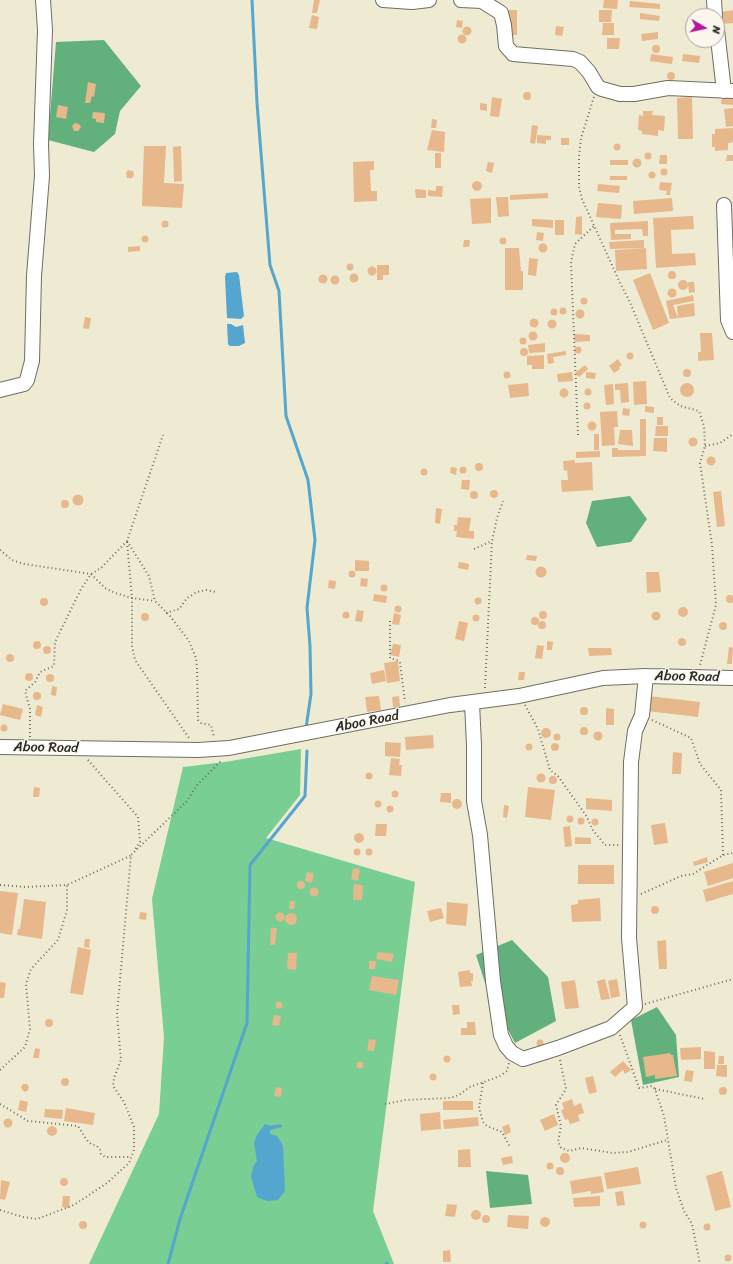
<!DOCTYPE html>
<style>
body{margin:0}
#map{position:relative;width:733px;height:1264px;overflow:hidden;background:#efead2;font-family:Sriracha,sans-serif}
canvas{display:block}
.north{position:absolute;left:685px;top:8px;width:40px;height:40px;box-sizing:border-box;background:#fbf7ec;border:1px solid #a8a59f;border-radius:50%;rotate:99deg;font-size:11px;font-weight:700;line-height:16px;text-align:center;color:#2b2b2b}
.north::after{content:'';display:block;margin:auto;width:14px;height:18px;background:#b5179e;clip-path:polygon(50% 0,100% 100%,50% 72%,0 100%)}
</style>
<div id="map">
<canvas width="733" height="1264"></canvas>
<div class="north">N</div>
</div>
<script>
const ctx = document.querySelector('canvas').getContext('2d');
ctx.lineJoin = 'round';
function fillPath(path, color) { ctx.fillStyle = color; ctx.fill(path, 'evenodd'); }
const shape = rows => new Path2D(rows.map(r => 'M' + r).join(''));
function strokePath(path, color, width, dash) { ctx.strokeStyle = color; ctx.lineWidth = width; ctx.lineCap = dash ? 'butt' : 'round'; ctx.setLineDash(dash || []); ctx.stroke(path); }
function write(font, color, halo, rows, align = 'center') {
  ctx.font = font + ' Sriracha,sans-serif'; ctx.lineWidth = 3; ctx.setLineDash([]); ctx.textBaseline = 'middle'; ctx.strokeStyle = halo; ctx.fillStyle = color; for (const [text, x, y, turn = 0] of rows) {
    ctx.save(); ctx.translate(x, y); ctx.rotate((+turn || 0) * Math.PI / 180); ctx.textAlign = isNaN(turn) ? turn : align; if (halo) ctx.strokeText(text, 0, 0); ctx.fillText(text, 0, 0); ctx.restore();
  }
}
fillPath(shape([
 [301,749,300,795,266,838,415,882,373,1211,394,1264,89,1264,159,1114,164,1037,152,899,183,767,225,762]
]), '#78ce93');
fillPath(shape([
 [104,40,141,86,120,111,115,134,94,152,48,140,56,42],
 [630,496,647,519,631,542,597,547,586,523,592,501],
 [512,940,548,977,556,1021,515,1043,488,992,476,955],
 [657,1007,676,1035,679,1077,643,1085,631,1020],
 [486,1171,528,1175,532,1204,490,1208]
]), '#62b17d');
fillPath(shape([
 [237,272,239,275,244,316,241,319,227,318,225,277,226,273],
 [227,324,231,324,236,327,243,325,245,343,239,346,230,346,228,344],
 [265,1124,270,1126,281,1124,282,1127,270,1130,270,1134,277,1136,283,1146,285,1191,278,1200,267,1201,257,1197,251,1177,253,1167,257,1161,254,1143,257,1135]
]), '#55a6cf');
strokePath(shape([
 [252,0,257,103,270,265,279,291,286,416,308,480,315,540,307,608,310,646,311,694,306,728],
 [168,1264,180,1219,247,1023,250,865,305,796,307,751],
 [386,1264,387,1263]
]), '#55a6cf', 3);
fillPath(shape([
 [314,0,320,0,317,13,312,13],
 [604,0,618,0,617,9,603,8],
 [630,1,660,4,660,9,629,7],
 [508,10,517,10,517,35,508,35],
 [599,10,612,10,611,22,599,22],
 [733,10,733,23,722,24,721,12],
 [640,13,660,16,659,21,640,19],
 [312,15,319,17,317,29,309,28],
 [457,20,463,21,462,28,456,27],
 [603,23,614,23,614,35,602,35],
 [556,26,564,27,562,36,555,35],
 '462.5 31a4.5 4.5 0 1 1 9 0a4.5 4.5 0 1 1-9 0Z',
 [658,32,658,39,642,41,641,34],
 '457.5 39a4.5 4.5 0 1 1 9 0a4.5 4.5 0 1 1-9 0Z',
 [607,38,620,38,619,49,607,49],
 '652 49a4 4 0 1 1 8 0a4 4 0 1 1-8 0Z',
 [651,54,673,57,672,64,650,61],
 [683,54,700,56,699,63,682,61],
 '667 76a4 4 0 1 1 8 0a4 4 0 1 1-8 0Z',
 [88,82,96,84,94,97,92,96,90,103,85,103],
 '523 96a4 4 0 1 1 8 0a4 4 0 1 1-8 0Z',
 [722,96,733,97,733,105,721,104],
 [492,97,502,99,499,117,490,116],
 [692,97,693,139,678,139,677,98],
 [480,103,487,104,487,111,480,110],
 [58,105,68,107,66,119,56,117],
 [733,108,733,126,726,127,724,109],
 [643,111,653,111,652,115,665,116,664,131,658,130,658,136,642,134,642,131,638,130,639,115,643,116],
 [93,112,105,113,104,123,96,122,96,119,92,118],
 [432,119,437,120,436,128,431,128],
 [75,123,79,124,81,127,78,131,74,131,72,126],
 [532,125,538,126,535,144,530,143],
 [733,128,733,142,728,143,728,150,715,151,715,147,712,147,712,134,715,134,715,129],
 [432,130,445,132,444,152,427,150],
 [537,135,551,136,551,140,546,140,546,144,537,143],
 [561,138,569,138,569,145,561,145],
 '613.5 147a3.5 3.5 0 1 1 7 0a3.5 3.5 0 1 1-7 0Z',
 [144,146,166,146,164,183,184,184,182,208,142,206],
 [181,146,182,181,174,182,173,147],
 '644.5 156a3.5 3.5 0 1 1 7 0a3.5 3.5 0 1 1-7 0Z',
 [435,153,441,153,441,168,435,168],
 [660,155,667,155,667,164,659,164],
 [727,155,733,155,733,161,726,161],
 '632.5 163a4.5 4.5 0 1 1 9 0a4.5 4.5 0 1 1-9 0Z',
 [610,160,628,160,628,165,610,165],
 [374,161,374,170,370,170,371,191,377,191,377,201,354,202,353,162],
 [488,162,494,163,492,173,486,171],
 '660.5 172a3.5 3.5 0 1 1 7 0a3.5 3.5 0 1 1-7 0Z',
 [128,170,133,171,134,175,132,178,127,178,126,173],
 '648.5 175a3.5 3.5 0 1 1 7 0a3.5 3.5 0 1 1-7 0Z',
 [610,176,627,176,627,180,610,180],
 '472 186a5 5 0 1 1 10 0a5 5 0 1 1-10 0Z',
 [660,182,672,183,670,195,666,195,667,191,659,190],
 [598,184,620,186,619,193,597,191],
 [436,186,443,186,442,197,428,196,428,190,436,191],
 [415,189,426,190,426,198,416,198],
 [548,193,548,198,510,200,510,195],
 [496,197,508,197,509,216,498,217],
 [491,198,491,223,472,224,470,199],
 [672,198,673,211,634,214,633,201],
 [598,203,622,205,621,219,596,217],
 [582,216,582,235,575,234,576,217],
 [693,216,694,229,671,230,672,254,695,253,696,265,656,268,653,218],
 [532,219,553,220,553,228,532,226],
 [555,220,564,220,564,235,555,235],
 '161.5 224a3.5 3.5 0 1 1 7 0a3.5 3.5 0 1 1-7 0Z',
 [648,221,648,236,643,236,642,229,615,230,615,234,631,234,631,239,611,240,610,223],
 [537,232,544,233,543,241,536,240],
 '141.5 239a3.5 3.5 0 1 1 7 0a3.5 3.5 0 1 1-7 0Z',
 '499.5 241a3.5 3.5 0 1 1 7 0a3.5 3.5 0 1 1-7 0Z',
 [464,240,470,240,469,247,463,247],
 [644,240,644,248,610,249,609,242],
 '538.5 248a4.5 4.5 0 1 1 9 0a4.5 4.5 0 1 1-9 0Z',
 [140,246,140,251,128,252,128,247],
 [505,248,519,248,521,271,523,271,523,290,505,290],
 [646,248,647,269,616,271,615,250],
 [529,258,538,259,536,276,528,275],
 '346.5 267a3.5 3.5 0 1 1 7 0a3.5 3.5 0 1 1-7 0Z',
 [377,265,389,265,389,275,383,275,383,280,377,280],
 '367.5 271a4.5 4.5 0 1 1 9 0a4.5 4.5 0 1 1-9 0Z',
 '668 275a4 4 0 1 1 8 0a4 4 0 1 1-8 0Z',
 [650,273,669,323,653,330,633,280],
 '349.5 278a4.5 4.5 0 1 1 9 0a4.5 4.5 0 1 1-9 0Z',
 '318.5 279a4.5 4.5 0 1 1 9 0a4.5 4.5 0 1 1-9 0Z',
 '330.5 280a4.5 4.5 0 1 1 9 0a4.5 4.5 0 1 1-9 0Z',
 '678 285a5 5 0 1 1 10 0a5 5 0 1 1-10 0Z',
 [688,282,694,282,695,292,689,293],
 '667.5 293a4.5 4.5 0 1 1 9 0a4.5 4.5 0 1 1-9 0Z',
 [693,295,694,301,673,305,678,318,670,319,666,301],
 '580.5 301a3.5 3.5 0 1 1 7 0a3.5 3.5 0 1 1-7 0Z',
 [694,303,695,316,678,318,677,306],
 '559.5 311a3.5 3.5 0 1 1 7 0a3.5 3.5 0 1 1-7 0Z',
 '550.5 312a3.5 3.5 0 1 1 7 0a3.5 3.5 0 1 1-7 0Z',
 '575.5 314a4.5 4.5 0 1 1 9 0a4.5 4.5 0 1 1-9 0Z',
 [85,317,91,318,89,329,83,328],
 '529.5 323a4.5 4.5 0 1 1 9 0a4.5 4.5 0 1 1-9 0Z',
 '547.5 324a4.5 4.5 0 1 1 9 0a4.5 4.5 0 1 1-9 0Z',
 '528.5 336a4.5 4.5 0 1 1 9 0a4.5 4.5 0 1 1-9 0Z',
 [700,333,712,333,714,360,698,361,698,352,701,352],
 [574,334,590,335,590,341,575,342],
 '519.5 341a3.5 3.5 0 1 1 7 0a3.5 3.5 0 1 1-7 0Z',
 [545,343,545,352,529,353,528,345],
 '574.5 350a3.5 3.5 0 1 1 7 0a3.5 3.5 0 1 1-7 0Z',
 '520 352a4 4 0 1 1 8 0a4 4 0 1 1-8 0Z',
 [566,351,566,355,553,357,554,363,548,364,547,354],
 '626.5 356a3.5 3.5 0 1 1 7 0a3.5 3.5 0 1 1-7 0Z',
 [544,355,544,369,532,369,532,365,527,365,527,356],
 [618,359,622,365,619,367,620,369,614,373,609,366],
 [585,365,588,369,579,377,575,373],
 '683 373a4 4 0 1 1 8 0a4 4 0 1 1-8 0Z',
 '503.5 375a3.5 3.5 0 1 1 7 0a3.5 3.5 0 1 1-7 0Z',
 [572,372,573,381,558,382,557,374],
 [586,372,596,373,595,379,586,378],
 [646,381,647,404,634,405,633,382],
 [528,383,529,396,510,398,508,385],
 [628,383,629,402,621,403,620,390,615,390,615,384],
 '680 390a7 7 0 1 1 14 0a7 7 0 1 1-14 0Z',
 [613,384,614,404,606,405,604,385],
 '584.5 392a3.5 3.5 0 1 1 7 0a3.5 3.5 0 1 1-7 0Z',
 '559.5 393a4.5 4.5 0 1 1 9 0a4.5 4.5 0 1 1-9 0Z',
 '583.5 406a3.5 3.5 0 1 1 7 0a3.5 3.5 0 1 1-7 0Z',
 [645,406,654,407,654,413,645,412],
 [623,408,630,409,629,416,622,415],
 [617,411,618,427,614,427,615,445,602,446,600,412],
 [657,417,663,417,663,425,657,425],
 [640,419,646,419,646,456,612,457,612,448,618,448,618,450,640,450],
 '587.5 426a4.5 4.5 0 1 1 9 0a4.5 4.5 0 1 1-9 0Z',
 [656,426,668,426,668,436,655,436],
 [620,430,632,430,633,446,618,444],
 [594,434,599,434,599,450,594,450],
 '688.5 442a4.5 4.5 0 1 1 9 0a4.5 4.5 0 1 1-9 0Z',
 [654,438,667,438,667,452,653,451],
 [600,451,600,457,576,458,576,452],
 '706.5 461a4.5 4.5 0 1 1 9 0a4.5 4.5 0 1 1-9 0Z',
 [575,460,575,463,592,462,593,490,562,492,561,480,568,480,567,470,564,471,563,461],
 '475 467a4 4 0 1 1 8 0a4 4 0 1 1-8 0Z',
 '459.5 470a3.5 3.5 0 1 1 7 0a3.5 3.5 0 1 1-7 0Z',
 [451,467,457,468,456,475,450,473],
 '420.5 472a3.5 3.5 0 1 1 7 0a3.5 3.5 0 1 1-7 0Z',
 [462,480,470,480,469,490,461,489],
 '490 494a4 4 0 1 1 8 0a4 4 0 1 1-8 0Z',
 '470 495a4 4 0 1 1 8 0a4 4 0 1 1-8 0Z',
 [721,491,725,526,717,527,713,492],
 '72.5 500a5.5 5.5 0 1 1 11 0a5.5 5.5 0 1 1-11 0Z',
 '61 504a4 4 0 1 1 8 0a4 4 0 1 1-8 0Z',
 [436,508,442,509,440,524,435,523],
 [458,517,471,518,469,531,474,531,474,539,456,537,457,531,454,531,454,525,457,525],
 [527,555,537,556,536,561,526,560],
 [355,560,369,561,369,571,355,571],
 [459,562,469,564,468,570,458,568],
 '535.5 572a5.5 5.5 0 1 1 11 0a5.5 5.5 0 1 1-11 0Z',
 '348.5 574a3.5 3.5 0 1 1 7 0a3.5 3.5 0 1 1-7 0Z',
 [646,572,659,572,661,592,647,593],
 [361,578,368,579,367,587,360,586],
 [329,580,336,581,335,589,328,588],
 '380.5 588a3.5 3.5 0 1 1 7 0a3.5 3.5 0 1 1-7 0Z',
 [374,594,387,596,386,603,373,601],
 '726 599a4 4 0 1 1 8 0a4 4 0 1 1-8 0Z',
 '474.5 601a3.5 3.5 0 1 1 7 0a3.5 3.5 0 1 1-7 0Z',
 '40 602a4 4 0 1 1 8 0a4 4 0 1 1-8 0Z',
 '394.5 609a3.5 3.5 0 1 1 7 0a3.5 3.5 0 1 1-7 0Z',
 '678 612a5 5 0 1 1 10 0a5 5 0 1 1-10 0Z',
 [357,610,364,611,362,622,355,621],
 '539 615a4 4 0 1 1 8 0a4 4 0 1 1-8 0Z',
 '342.5 615a3.5 3.5 0 1 1 7 0a3.5 3.5 0 1 1-7 0Z',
 '651.5 616a4.5 4.5 0 1 1 9 0a4.5 4.5 0 1 1-9 0Z',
 [394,613,401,615,399,625,392,624],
 '141 617a4 4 0 1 1 8 0a4 4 0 1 1-8 0Z',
 '472.5 618a3.5 3.5 0 1 1 7 0a3.5 3.5 0 1 1-7 0Z',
 '531 621a4 4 0 1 1 8 0a4 4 0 1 1-8 0Z',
 '538 625a4 4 0 1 1 8 0a4 4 0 1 1-8 0Z',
 [459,621,468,623,464,641,455,639],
 '719 626a4 4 0 1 1 8 0a4 4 0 1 1-8 0Z',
 '678 642a4 4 0 1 1 8 0a4 4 0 1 1-8 0Z',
 [547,641,553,642,552,650,547,650],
 '33 645a4 4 0 1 1 8 0a4 4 0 1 1-8 0Z',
 [393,644,401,645,399,657,390,655],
 [537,645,544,646,542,659,535,658],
 '43 650a4 4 0 1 1 8 0a4 4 0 1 1-8 0Z',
 [729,647,733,648,732,664,727,664],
 [588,648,611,648,612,655,589,656],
 '6 658a4 4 0 1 1 8 0a4 4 0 1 1-8 0Z',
 [398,661,400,681,387,683,384,663],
 [384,670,386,681,372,684,370,673],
 [519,672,525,672,524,680,518,680],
 '25 677a4 4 0 1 1 8 0a4 4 0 1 1-8 0Z',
 '46 678a4 4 0 1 1 8 0a4 4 0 1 1-8 0Z',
 [52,686,57,687,56,696,51,695],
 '33 696a4 4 0 1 1 8 0a4 4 0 1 1-8 0Z',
 [379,696,381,710,367,712,365,697],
 [399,696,400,707,393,707,392,697],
 [649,696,700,702,698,717,647,711],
 [3,704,23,709,20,720,0,715],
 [37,705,43,707,41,717,35,715],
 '580 711a4 4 0 1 1 8 0a4 4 0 1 1-8 0Z',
 [606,708,614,709,614,725,606,725],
 '0.5 728a3.5 3.5 0 1 1 7 0a3.5 3.5 0 1 1-7 0Z',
 '580 731a4 4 0 1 1 8 0a4 4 0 1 1-8 0Z',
 '541 733a5 5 0 1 1 10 0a5 5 0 1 1-10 0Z',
 '593.5 736a4.5 4.5 0 1 1 9 0a4.5 4.5 0 1 1-9 0Z',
 '553.5 737a3.5 3.5 0 1 1 7 0a3.5 3.5 0 1 1-7 0Z',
 [433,735,434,748,406,750,405,737],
 [385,742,401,743,400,757,385,756],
 '551 747a4 4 0 1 1 8 0a4 4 0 1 1-8 0Z',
 '525.5 747a3.5 3.5 0 1 1 7 0a3.5 3.5 0 1 1-7 0Z',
 [673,752,682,753,681,774,672,774],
 [391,758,400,759,399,765,402,765,401,776,389,775],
 '365.5 776a3.5 3.5 0 1 1 7 0a3.5 3.5 0 1 1-7 0Z',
 '536.5 778a4.5 4.5 0 1 1 9 0a4.5 4.5 0 1 1-9 0Z',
 '549 780a4 4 0 1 1 8 0a4 4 0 1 1-8 0Z',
 [34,787,40,788,39,797,33,797],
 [528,787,555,790,551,820,525,817],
 '391.5 794a3.5 3.5 0 1 1 7 0a3.5 3.5 0 1 1-7 0Z',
 [441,793,451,793,451,803,440,802],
 [586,798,612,800,612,811,586,809],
 '452 804a5 5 0 1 1 10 0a5 5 0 1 1-10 0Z',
 '374.5 804a3.5 3.5 0 1 1 7 0a3.5 3.5 0 1 1-7 0Z',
 [504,805,509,806,507,818,503,817],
 '386.5 809a3.5 3.5 0 1 1 7 0a3.5 3.5 0 1 1-7 0Z',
 '566.5 819a3.5 3.5 0 1 1 7 0a3.5 3.5 0 1 1-7 0Z',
 '577.5 821a3.5 3.5 0 1 1 7 0a3.5 3.5 0 1 1-7 0Z',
 '591.5 822a3.5 3.5 0 1 1 7 0a3.5 3.5 0 1 1-7 0Z',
 [665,823,668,843,654,845,651,825],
 [376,824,387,824,386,836,375,836],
 [570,826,572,846,565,847,563,827],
 '354 838a5 5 0 1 1 10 0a5 5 0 1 1-10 0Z',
 [575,837,591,838,591,844,575,844],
 '365.5 852a3.5 3.5 0 1 1 7 0a3.5 3.5 0 1 1-7 0Z',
 '353.5 852a3.5 3.5 0 1 1 7 0a3.5 3.5 0 1 1-7 0Z',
 [707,857,708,862,694,866,693,862],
 [733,863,733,878,708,886,704,872],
 [578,865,614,865,614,884,578,884],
 [353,868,360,869,358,881,351,879],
 [307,872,314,873,312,883,305,881],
 [733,881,733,894,706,902,703,890],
 '297 885a4 4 0 1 1 8 0a4 4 0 1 1-8 0Z',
 [354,884,363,885,362,900,353,900],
 '309.5 892a4.5 4.5 0 1 1 9 0a4.5 4.5 0 1 1-9 0Z',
 [0,891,18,893,12,935,0,933],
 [600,898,601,921,572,922,571,905,578,904,578,900],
 [24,899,46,902,42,939,17,935,18,929,20,929],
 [290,901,295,901,294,909,289,909],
 [447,902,468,904,466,926,446,924],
 '651 910a4 4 0 1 1 8 0a4 4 0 1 1-8 0Z',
 [441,908,444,918,430,922,427,911],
 [140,912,147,913,146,920,139,919],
 '275.5 917a4.5 4.5 0 1 1 9 0a4.5 4.5 0 1 1-9 0Z',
 '285 919a6 6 0 1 1 12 0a6 6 0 1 1-12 0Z',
 [271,928,277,928,275,945,270,945],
 [85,939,90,939,89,948,84,947],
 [666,940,667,969,659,969,657,941],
 [78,947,91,950,83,995,70,993],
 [378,952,394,954,392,962,376,959],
 [288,953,297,953,296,970,287,969],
 [369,961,376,961,375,969,369,969],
 [470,970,470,973,473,973,473,981,471,981,472,986,460,987,458,972],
 [372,976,399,980,396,995,369,990],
 [605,979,610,999,601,1000,597,981],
 [617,979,620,996,611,998,608,981],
 [575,980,579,1008,565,1009,561,982],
 [0,982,6,983,4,998,0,998],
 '275.5 1005a3.5 3.5 0 1 1 7 0a3.5 3.5 0 1 1-7 0Z',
 [452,1005,459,1005,460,1014,453,1015],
 [274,1015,281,1016,279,1026,272,1025],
 '45 1023a4 4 0 1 1 8 0a4 4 0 1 1-8 0Z',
 [467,1022,475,1022,476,1035,461,1035,461,1028,467,1028],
 [369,1039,376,1040,374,1051,367,1050],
 '536.5 1043a3.5 3.5 0 1 1 7 0a3.5 3.5 0 1 1-7 0Z',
 [701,1047,701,1059,681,1060,680,1048],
 [35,1048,40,1049,39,1058,33,1058],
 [704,1051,715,1052,715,1069,704,1069],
 [670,1053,671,1055,673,1055,677,1076,655,1079,655,1075,646,1077,643,1057],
 '443.5 1059a3.5 3.5 0 1 1 7 0a3.5 3.5 0 1 1-7 0Z',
 [719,1056,724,1056,724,1064,718,1064],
 [623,1061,631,1070,625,1074,623,1070,615,1077,610,1072],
 '356.5 1065a3.5 3.5 0 1 1 7 0a3.5 3.5 0 1 1-7 0Z',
 [717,1065,727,1065,727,1077,716,1076],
 [686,1070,694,1071,692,1082,684,1081],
 '429.5 1077a3.5 3.5 0 1 1 7 0a3.5 3.5 0 1 1-7 0Z',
 [593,1076,597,1092,589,1094,585,1078],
 '61 1082a4 4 0 1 1 8 0a4 4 0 1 1-8 0Z',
 [23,1084,27,1084,29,1087,28,1090,25,1092,22,1090,21,1087],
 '719 1091a4 4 0 1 1 8 0a4 4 0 1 1-8 0Z',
 [276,1087,282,1088,281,1097,274,1096],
 [572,1099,574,1106,581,1103,584,1113,578,1115,580,1121,570,1124,568,1119,565,1120,561,1110,564,1109,562,1103],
 [20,1100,28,1102,26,1112,18,1110],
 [443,1101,473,1101,473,1110,443,1110],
 [66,1108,95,1113,93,1125,64,1121],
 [45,1109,63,1110,62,1119,44,1117],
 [440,1112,441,1129,421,1131,420,1114],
 [554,1114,558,1125,545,1131,540,1120],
 [478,1117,479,1126,444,1129,443,1120],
 '3.5 1123a4.5 4.5 0 1 1 9 0a4.5 4.5 0 1 1-9 0Z',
 [509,1124,511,1132,505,1135,502,1127],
 '47 1131a5 5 0 1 1 10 0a5 5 0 1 1-10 0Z',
 [470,1149,471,1167,458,1167,458,1150],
 '560 1158a5 5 0 1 1 10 0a5 5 0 1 1-10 0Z',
 [512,1156,513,1163,503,1165,501,1158],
 '546.5 1166a3.5 3.5 0 1 1 7 0a3.5 3.5 0 1 1-7 0Z',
 [638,1167,641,1184,607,1189,604,1173],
 '556 1171a4 4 0 1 1 8 0a4 4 0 1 1-8 0Z',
 [722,1171,731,1207,715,1211,706,1176],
 [601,1176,604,1192,591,1194,591,1191,572,1194,570,1181],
 '60 1182a4 4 0 1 1 8 0a4 4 0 1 1-8 0Z',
 [1,1180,10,1182,5,1200,0,1199],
 [623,1191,625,1205,617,1206,615,1192],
 [63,1196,70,1196,69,1208,62,1207],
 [600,1196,600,1206,574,1207,573,1198],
 [447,1204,457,1205,455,1217,445,1216],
 '471 1215a5 5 0 1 1 10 0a5 5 0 1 1-10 0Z',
 [508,1215,529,1216,528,1229,507,1227],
 '482 1219a4 4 0 1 1 8 0a4 4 0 1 1-8 0Z',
 '540 1222a5 5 0 1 1 10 0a5 5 0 1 1-10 0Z',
 '79 1225a4 4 0 1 1 8 0a4 4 0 1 1-8 0Z',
 '639.5 1225a3.5 3.5 0 1 1 7 0a3.5 3.5 0 1 1-7 0Z',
 '703.5 1227a3.5 3.5 0 1 1 7 0a3.5 3.5 0 1 1-7 0Z',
 [450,1250,451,1262,443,1262,443,1251],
 '724.5 1258a3.5 3.5 0 1 1 7 0a3.5 3.5 0 1 1-7 0Z'
]), '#e7b88b');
const minor = shape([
 [383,0,412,2,429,0],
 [461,0,482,1,501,13,504,25,506,46,513,54,573,59,580,62,589,72,598,87,602,89,620,94,634,94,668,88,733,91],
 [714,0,715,16],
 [717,30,724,91],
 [724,205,728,320,733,332],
 [0,390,24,384,27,380,32,361,34,276,42,176,41,144,45,30,43,0],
 [472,703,474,745,474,801,480,835,493,981,501,1035,506,1046,512,1053,523,1059,558,1048,611,1028,635,1007,629,938,631,762,635,731,642,715,646,676],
 [0,747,198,750,229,748,450,705,519,696,603,678,646,676,733,678]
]);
strokePath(minor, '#706e65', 16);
strokePath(shape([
 [594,97,581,138,579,157,579,187,582,199,620,283,629,300,670,398,680,406,699,411,704,426,705,446,700,463,712,545,716,605,700,665],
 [578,435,571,262,575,244,594,226],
 [705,446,720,443,733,434],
 [127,541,149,576,155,601,170,616,189,641,196,658,197,667,198,720,201,723,211,725,214,737],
 [127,542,132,598,132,646,135,660,189,738],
 [474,549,492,541],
 [0,550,12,560,24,564,91,574,105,588,115,593,132,598,155,601],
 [166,613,179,609,187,598,197,592,206,590,216,592],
 [390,621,390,658,399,661,400,663,405,702],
 [485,688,492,541,497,518,503,501],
 [525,705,538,729,550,770,558,776,587,817,592,829,605,845,619,845],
 [652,720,691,738,700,764,721,790,723,855],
 [30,737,30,709,25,691,35,682,40,672,54,666,55,642,81,589,91,574,101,568,127,541,163,435],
 [88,760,138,817,140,842,134,851],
 [0,885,26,887,67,885,132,855],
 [641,894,681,876,693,874,723,855,733,853],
 [645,1004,733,979],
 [620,1035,639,1088,652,1086,655,1089,664,1116,676,1188,684,1211,692,1224,700,1264],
 [560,1060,566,1089,556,1105,561,1126,558,1142,561,1148,569,1151,581,1148,613,1153,628,1152,667,1140],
 [0,1070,25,1047,30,1029,26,984,31,969,58,940,67,910,67,885],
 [483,1083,479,1108,483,1122,487,1126,502,1132,510,1147],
 [655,1089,705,1099],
 [0,1104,28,1121,78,1126,86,1139,91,1144,97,1146,100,1150,101,1154,105,1157,131,1157],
 [385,1104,405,1100,450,1098,459,1095,470,1087,500,1076,507,1071,509,1063],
 [0,1210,23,1217,37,1219,74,1205,107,1183,129,1163,134,1150,134,1127,124,1102,113,1086,114,1078,121,1060,117,1014,131,855,187,801,197,785,221,761]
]), '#706e65', 2, [1, 3]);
strokePath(minor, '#fff', 14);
write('14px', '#2b2b2b', '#fbf7ec', [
 ["Aboo Road",687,677,1],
 ["Aboo Road",367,722,-11],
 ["Aboo Road",46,748,1]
]);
</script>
